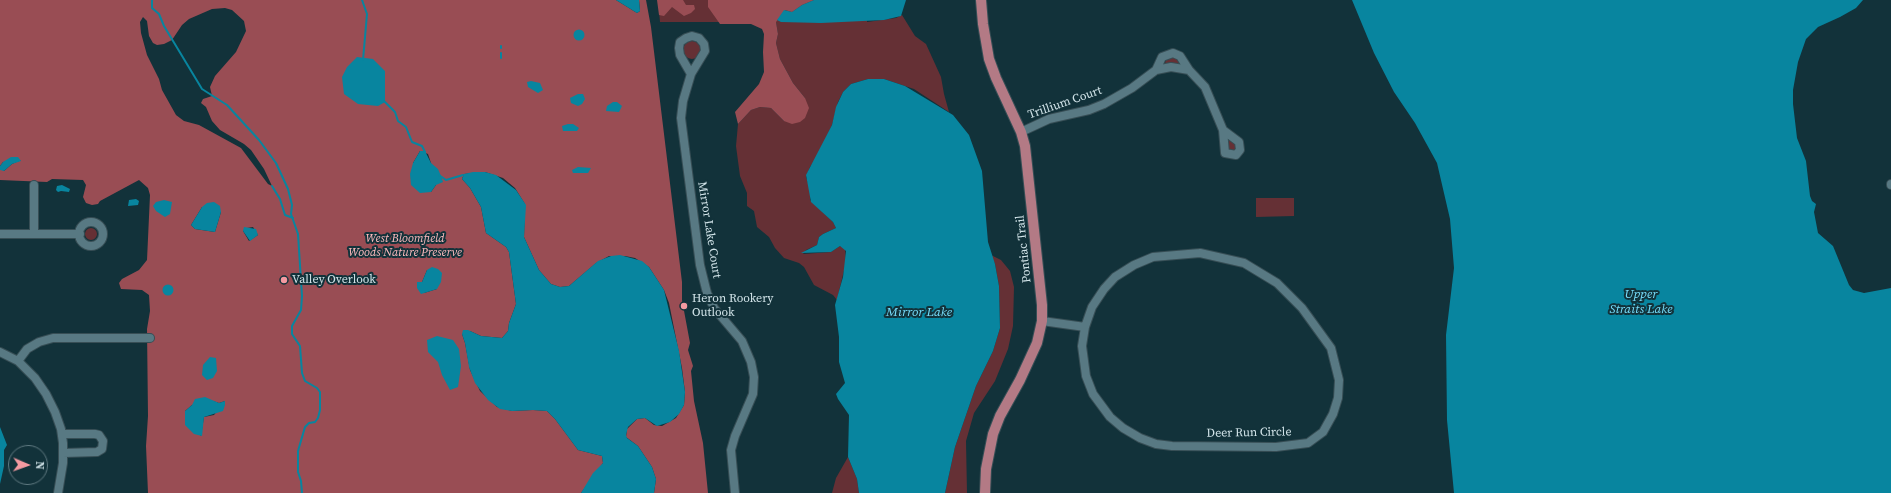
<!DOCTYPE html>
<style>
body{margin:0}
#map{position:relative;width:1891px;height:493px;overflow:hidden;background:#12323a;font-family:"Source Serif 4",serif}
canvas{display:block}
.north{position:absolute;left:8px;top:445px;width:40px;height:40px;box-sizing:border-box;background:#12323a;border:1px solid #5f7980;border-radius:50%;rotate:92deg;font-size:11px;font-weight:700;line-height:16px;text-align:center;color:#d2e4e9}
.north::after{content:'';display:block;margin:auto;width:14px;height:18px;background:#f49aa1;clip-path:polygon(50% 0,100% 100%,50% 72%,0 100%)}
</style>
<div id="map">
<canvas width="1891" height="493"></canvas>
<div class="north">N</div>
</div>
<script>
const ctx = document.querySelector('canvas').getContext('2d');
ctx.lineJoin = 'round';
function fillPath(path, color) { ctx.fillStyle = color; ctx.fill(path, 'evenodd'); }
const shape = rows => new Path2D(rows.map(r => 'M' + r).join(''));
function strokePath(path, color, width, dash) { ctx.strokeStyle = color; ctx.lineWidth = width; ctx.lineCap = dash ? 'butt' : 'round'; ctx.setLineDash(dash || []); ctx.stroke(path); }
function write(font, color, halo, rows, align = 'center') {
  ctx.font = font + ' "Source Serif 4",serif'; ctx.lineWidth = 4; ctx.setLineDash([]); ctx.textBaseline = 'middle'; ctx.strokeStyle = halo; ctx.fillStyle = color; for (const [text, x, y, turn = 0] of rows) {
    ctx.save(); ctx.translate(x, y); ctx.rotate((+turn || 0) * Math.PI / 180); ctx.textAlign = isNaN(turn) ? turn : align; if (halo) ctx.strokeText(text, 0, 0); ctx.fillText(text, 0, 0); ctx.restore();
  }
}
fillPath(shape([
 [658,0,867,0,867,22,896,18,902,15,915,36,926,44,941,77,944,94,949,112,914,89,884,79,868,79,851,84,843,92,838,102,832,125,817,157,810,167,806,177,810,189,810,200,833,222,836,228,823,234,819,237,817,245,806,250,803,254,831,252,840,246,845,248,846,262,837,300,833,295,814,285,804,267,799,263,784,258,775,248,769,237,757,227,754,211,747,206,747,193,740,176,736,146,738,124,751,110,760,107,771,108,784,121,805,98,793,83,780,59,776,43,778,34,776,22,660,22],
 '683 50a9 9 0 1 1 18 0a9 9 0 1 1-18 0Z',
 [1175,56,1180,64,1165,64,1166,58],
 [1227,138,1237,143,1236,151,1228,151],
 [1256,198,1294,198,1294,216,1256,217],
 '85 234a6 6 0 1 1 12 0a6 6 0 1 1-12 0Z',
 [991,255,1001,260,1010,271,1014,287,1013,326,1008,349,995,381,974,413,966,441,967,493,945,493,955,447,976,386,993,351,1000,328,999,286,995,264],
 [848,457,857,479,859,493,832,493,836,478]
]), '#653035');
fillPath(shape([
 [0,0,616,0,637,13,640,11,639,0,646,0,651,27,682,282,682,300,690,343,688,350,693,366,691,371,694,401,703,443,708,493,654,493,656,479,652,467,638,446,626,437,627,429,637,419,645,418,654,425,662,426,676,418,684,405,685,392,682,368,669,303,664,290,649,267,635,258,625,256,609,256,596,263,569,286,560,287,551,284,539,270,524,237,525,204,515,188,503,178,485,172,464,174,462,179,470,188,481,207,486,233,506,247,509,252,516,304,509,323,508,331,502,338,481,336,470,331,462,334,465,343,470,370,480,391,497,407,512,411,533,410,547,411,555,419,578,450,602,456,603,463,581,493,148,493,146,446,148,416,147,329,150,311,149,295,142,290,121,289,119,283,122,279,139,270,147,260,150,195,148,188,139,180,100,201,98,204,92,205,86,203,83,197,86,185,83,180,52,179,47,182,0,180,0,168,4,171,12,164,21,160,3,162,0,166],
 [212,9,225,8,232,10,244,21,246,31,236,52,215,76,210,87,212,96,203,99,201,103,206,107,212,121,220,130,244,144,251,150,264,169,272,186,268,184,241,148,199,125,184,121,176,115,162,90,159,79,147,55,141,33,140,22,143,17,147,21,149,36,153,43,157,45,164,44,172,40,182,25,189,19],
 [420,151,428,154,431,163,436,185,431,192,413,163],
 [202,207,221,212,215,232,195,229,191,225],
 [253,227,258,235,249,241,243,231,247,228],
 [427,270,437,289,424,293,422,282],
 [213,401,219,403,225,401,214,415,204,417,201,436,185,411,192,405],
 [657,0,683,0,686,5,694,5,695,9,691,13,684,16,672,7,664,16,659,15],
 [708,0,814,0,802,5,792,12,785,10,776,22,778,34,776,43,780,59,793,83,805,98,809,108,805,118,800,122,792,124,784,121,771,108,760,107,751,110,738,124,735,112,759,84,764,72,763,52,764,34,762,29,751,24,720,24,708,7]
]), '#994d54');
fillPath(shape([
 [616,0,639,0,640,11,637,13],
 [814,0,906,0,901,16,884,20,821,23,781,22,777,20,784,10,792,12,802,5],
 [1352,0,1863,0,1856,8,1840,17,1818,27,1806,39,1798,62,1793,90,1793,104,1797,138,1806,161,1810,196,1812,201,1816,204,1814,212,1818,233,1833,246,1849,285,1853,290,1864,293,1891,288,1891,493,1454,493,1447,420,1446,335,1454,268,1450,219,1437,163,1415,123,1394,92,1374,53],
 '573.5 35a5.5 5.5 0 1 1 11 0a5.5 5.5 0 1 1-11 0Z',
 [357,57,373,59,385,71,385,102,378,106,358,104,344,94,342,77,347,67],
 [868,79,884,79,905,86,953,115,969,135,982,171,988,242,995,264,999,286,1000,328,993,351,976,386,955,447,945,493,859,493,857,479,848,457,849,415,838,399,836,394,845,383,839,362,839,337,835,305,843,277,846,251,840,246,831,252,801,253,817,245,819,237,823,234,836,228,833,222,811,202,806,175,832,125,836,107,843,92,851,84],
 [531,81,540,83,543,90,538,93,528,87,527,82],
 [578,94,583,94,585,99,582,104,578,106,571,103,570,98],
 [613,102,617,102,622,106,619,112,606,111,607,106],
 [568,124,573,124,579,128,577,131,563,131,562,126],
 [420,151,425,151,431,163,438,169,441,176,443,182,436,185,431,192,420,193,411,185,410,174,413,163],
 [11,157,18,157,21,161,12,164,4,171,0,170,0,166,3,162],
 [578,167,591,168,588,173,573,173,572,170],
 [473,172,485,172,496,175,516,190,526,205,524,237,539,270,551,284,560,287,569,286,598,261,611,256,620,255,642,261,649,267,664,290,679,351,685,392,684,405,679,414,670,422,657,426,645,418,637,419,628,427,626,435,627,438,638,446,652,467,656,479,654,493,581,493,593,473,603,463,602,456,578,450,555,419,547,411,533,410,512,411,500,409,488,400,475,383,469,367,465,343,462,334,463,330,468,330,481,336,502,338,508,331,509,323,516,304,509,252,506,247,486,233,481,207,470,188,462,179,464,174],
 [62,185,70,189,69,192,61,191,58,192,56,190,57,186],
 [136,199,139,201,138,205,128,206,129,200],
 [164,200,172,202,170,214,165,217,156,211,153,206,156,202],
 [214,202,220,206,221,212,215,232,195,229,191,225,202,207,207,203],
 [244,227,256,229,258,235,250,241,243,231],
 [432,267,438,269,442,273,441,282,437,289,421,294,417,288,417,282,422,282,427,270],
 '162.5 290a5.5 5.5 0 1 1 11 0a5.5 5.5 0 1 1-11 0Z',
 [437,336,453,340,459,349,461,366,458,387,450,390,442,375,438,362,428,352,427,340],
 [210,357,216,358,217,371,213,378,207,380,202,375,203,365],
 [205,397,219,403,225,401,225,405,223,411,204,417,202,436,194,434,185,425,185,411,192,405,195,399],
 [0,427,7,445,4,450,4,466,0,484]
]), '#08859f');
strokePath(shape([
 [152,0,152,8,159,14,164,26,202,89,227,105,259,140,276,163,288,189,292,205,291,214,298,234,302,296,301,310,292,326,292,334,300,346,302,373,305,381,317,388,320,392,320,410,318,418,315,422,309,423,305,427,298,451,298,472,301,481,302,493],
 [362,0,367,14,363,60],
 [501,46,501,48],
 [501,53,501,58],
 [384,101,395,112,398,121,406,127,412,142,422,146,425,152],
 [439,175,446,180,463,175],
 [272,186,280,199,285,215,293,218]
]), '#08859f', 2);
const minor = shape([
 [1156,70,1162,57,1173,53,1180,56,1189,70],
 [691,74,680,55,679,48,680,42,686,38,692,36,699,38,704,44,705,51,691,74,683,101,681,118,700,265,707,293,714,308,742,341,751,362,754,377,753,394,735,436,731,450,735,493],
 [1021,132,1049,119,1089,110,1104,104,1132,88,1156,70,1171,67,1189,70,1205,87,1223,130,1239,142,1240,150,1236,155,1225,153,1223,130],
 [1891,184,1891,185],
 '79 234a12 12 0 1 1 24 0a12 12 0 1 1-24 0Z',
 [0,234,80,234],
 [34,234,34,185],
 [1200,253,1244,263,1277,283,1302,308,1331,348,1339,380,1338,398,1333,414,1323,432,1308,443,1276,447,1172,446,1156,444,1140,438,1123,428,1110,417,1093,394,1086,376,1082,346,1085,327,1092,307,1104,289,1115,277,1134,265,1153,257,1200,253],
 [1042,321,1085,327],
 [0,352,18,361,35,378,46,394,55,412,61,429,63,443,63,463,58,493],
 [18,361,27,349,39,342,53,338,150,338],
 [62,434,95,434,99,435,103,441,102,449,97,452,63,453]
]);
const major = shape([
 [981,0,983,24,989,59,996,78,1021,132,1025,146,1042,305,1042,321,1037,343,1020,380,1000,416,993,434,986,469,985,493]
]);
strokePath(minor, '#374e55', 10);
strokePath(major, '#374e55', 12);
strokePath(minor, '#587983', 8);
strokePath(major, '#b37a85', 10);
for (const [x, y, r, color] of [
 [284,280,4,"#f49aa1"],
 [684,306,4,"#f49aa1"]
]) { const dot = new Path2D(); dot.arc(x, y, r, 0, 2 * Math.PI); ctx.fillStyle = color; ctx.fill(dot); strokePath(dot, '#12323a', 1.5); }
write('12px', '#d2e4e9', '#12323a', [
 ["Trillium Court",1065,103,-19],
 ["Mirror Lake Court",709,230,81],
 ["Pontiac Trail",1024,249,-96],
 ["Deer Run Circle",1249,433,-1]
]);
write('italic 12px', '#febbbe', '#12323a', [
 ["West Bloomfield",405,239],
 ["Woods Nature Preserve",405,253]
]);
write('12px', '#d2e4e9', '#12323a', [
 ["Valley Overlook",292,280],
 ["Heron Rookery",692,299],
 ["Outlook",692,313]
], 'left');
write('italic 13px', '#77dffd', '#12323a', [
 ["Upper",1641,295],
 ["Straits Lake",1641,310],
 ["Mirror Lake",919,313]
]);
</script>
